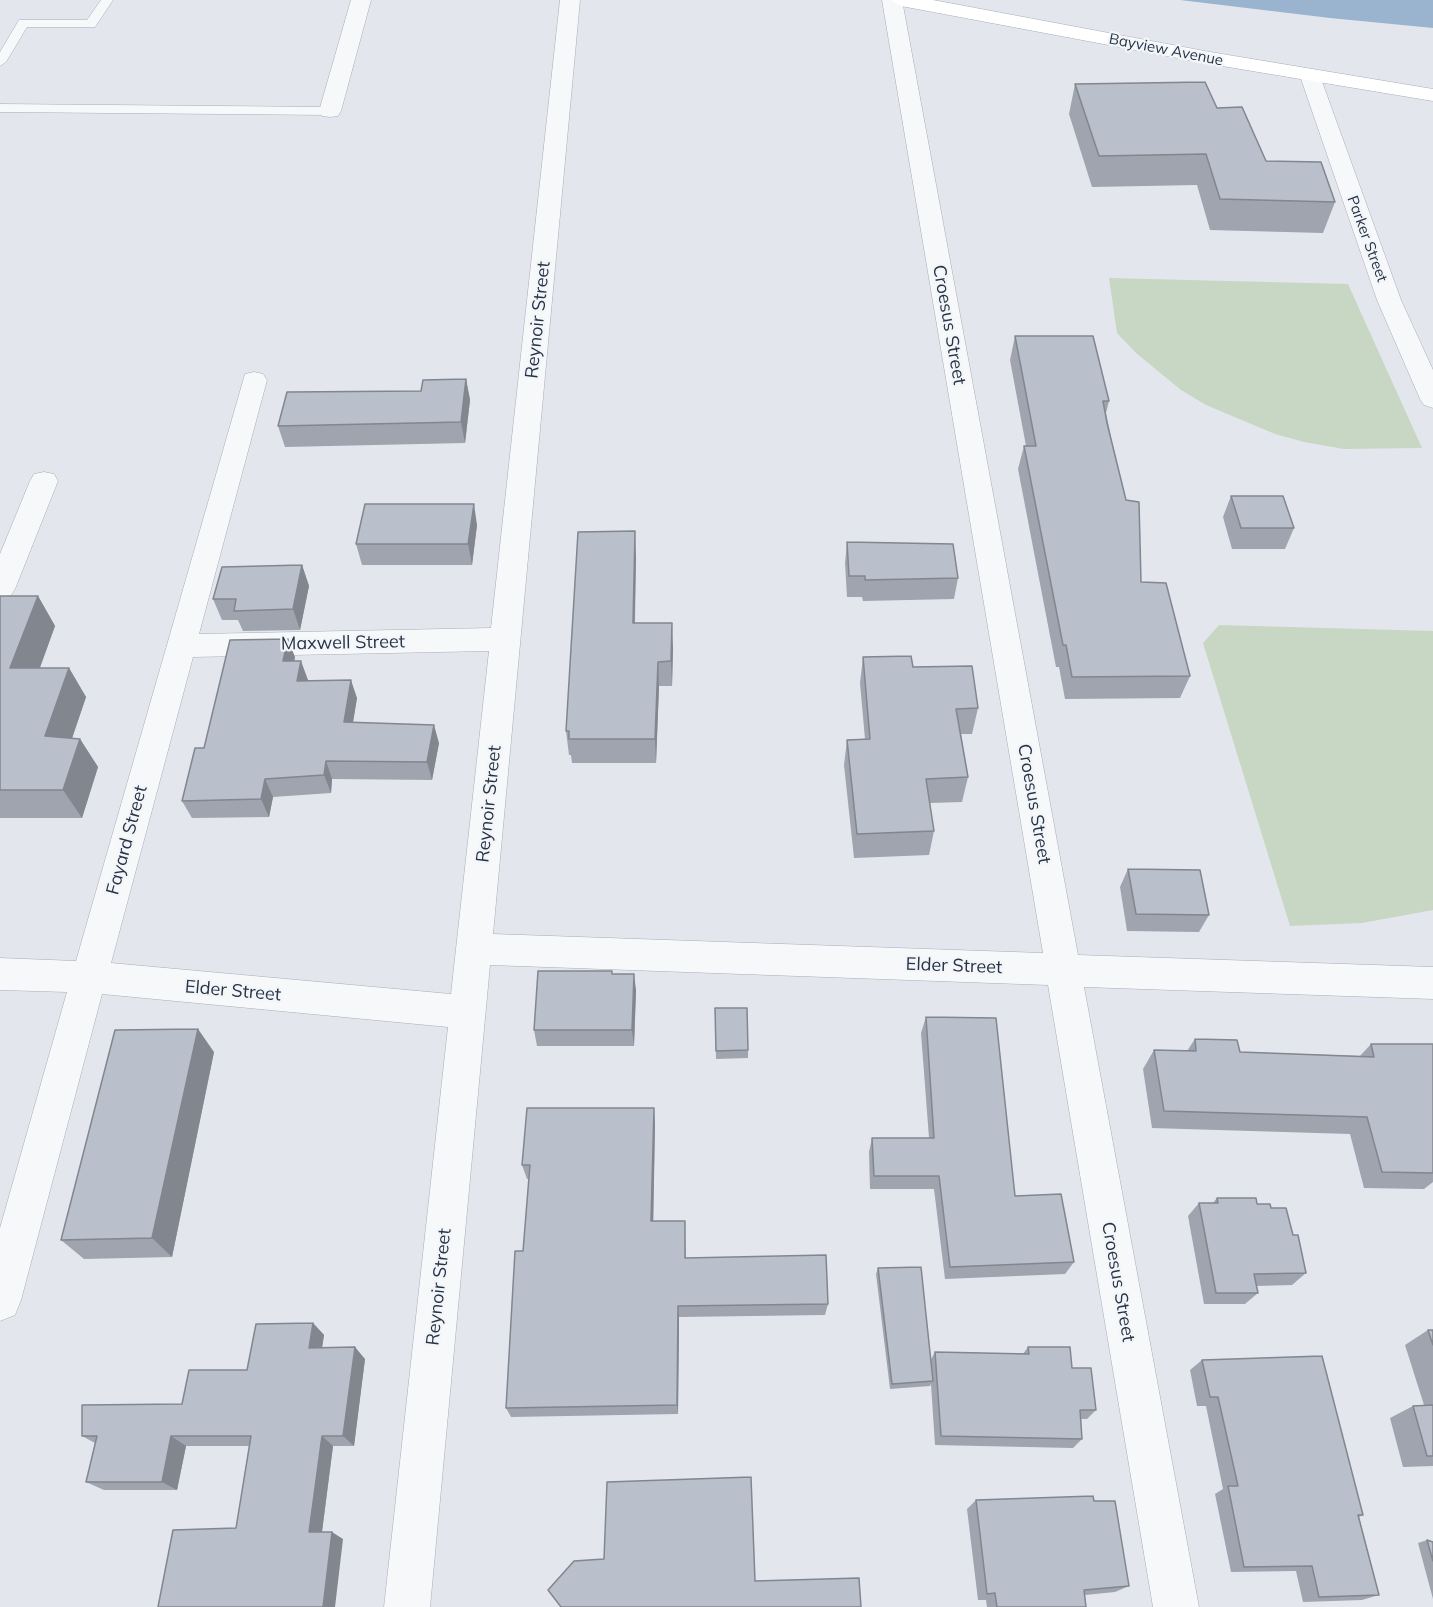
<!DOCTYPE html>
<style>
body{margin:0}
canvas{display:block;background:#e3e6ed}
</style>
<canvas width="1433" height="1607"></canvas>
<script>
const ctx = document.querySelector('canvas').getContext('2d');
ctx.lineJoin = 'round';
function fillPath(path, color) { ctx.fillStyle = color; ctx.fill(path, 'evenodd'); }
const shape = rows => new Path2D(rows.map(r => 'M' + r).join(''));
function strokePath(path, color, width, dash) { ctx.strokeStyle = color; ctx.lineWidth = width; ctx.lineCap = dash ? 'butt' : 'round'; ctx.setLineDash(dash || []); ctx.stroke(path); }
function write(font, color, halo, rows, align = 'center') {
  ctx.font = font + ' Mulish,sans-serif'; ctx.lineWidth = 4.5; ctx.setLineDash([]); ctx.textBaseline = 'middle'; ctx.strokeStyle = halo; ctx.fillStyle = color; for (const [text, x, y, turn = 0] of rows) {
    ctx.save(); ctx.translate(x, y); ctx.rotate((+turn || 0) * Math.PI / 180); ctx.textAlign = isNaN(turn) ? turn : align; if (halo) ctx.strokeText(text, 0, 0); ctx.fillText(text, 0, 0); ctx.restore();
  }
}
fillPath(shape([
 [1109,278,1348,284,1422,448,1344,449,1304,442,1275,434,1206,405,1181,390,1136,353,1117,333],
 [1219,625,1433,631,1433,910,1362,923,1290,926,1203,643]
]), '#c8d7c3');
fillPath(shape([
 [1180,0,1433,0,1433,28,1330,18]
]), '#9ab4d0');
const service = shape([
 [101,0,113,0,95,27,27,27,6,62,0,66,0,52,19,20,87,20,101,0],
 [0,104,330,107,336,111,330,115,0,112,0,104]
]);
const minor = shape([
 [351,0,371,0,341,111,338,116,330,117,322,116,319,111,351,0],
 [560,0,580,0,493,934,1043,953,882,0,902,0,1078,955,1433,967,1433,999,1084,987,1199,1607,1153,1607,1048,985,490,965,430,1607,384,1607,448,1027,102,994,21,1300,15,1315,0,1321,0,1228,67,992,0,990,0,958,76,961,245,374,254,372,263,374,267,380,199,634,491,628,560,0],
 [489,651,451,994,111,963,193,657,489,651],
 [1310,70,1317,72,1320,76,1401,300,1433,370,1433,408,1424,405,1420,399,1377,300,1300,76,1303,72,1310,70],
 [44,472,54,474,58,481,15,589,10,597,0,600,0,554,30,481,34,474,44,472]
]);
const secondary = shape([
 [891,0,933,0,1210,52,1433,89,1433,101,1210,64,901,6,891,0]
]);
strokePath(service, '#a7adb8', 1);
strokePath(minor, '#a7adb8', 1);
strokePath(secondary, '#a7adb8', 1);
fillPath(service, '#f6f8fa');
fillPath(minor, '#f6f8fa');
fillPath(secondary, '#fff');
fillPath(shape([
 [1075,84,1217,108,1266,161,1335,202,1323,233,1210,230,1197,185,1092,187,1069,114],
 [1015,336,1109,401,1106,413,1141,582,1190,676,1180,698,1065,699,1059,667,1056,667,1018,469,1024,446,1026,446,1010,360],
 [466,379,470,400,465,443,285,447,278,426,421,391],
 [1231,496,1294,528,1285,549,1232,549,1223,517],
 [477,525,472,565,362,565,356,544],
 [847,542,958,578,954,599,863,601,862,597,847,597,845,563],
 [636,557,635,623,673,648,672,686,659,686,656,763,572,763,571,755,569,755,566,731],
 [302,565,309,586,300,630,243,631,238,620,222,620,213,599],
 [0,596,38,596,55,626,40,668,69,668,86,697,72,738,80,739,98,767,82,818,0,818],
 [295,657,294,661,308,680,308,681,357,698,353,722,439,743,432,780,332,779,331,793,273,797,269,817,192,818,182,801,204,748],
 [863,657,913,667,978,708,972,734,961,734,968,777,962,802,930,803,934,831,929,855,854,858,844,765,847,740,865,739,860,683],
 [1128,869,1209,915,1199,932,1127,931,1120,887],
 [613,974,636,990,634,1046,537,1046,534,1030],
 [715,1008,748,1050,748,1058,716,1059],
 [926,1017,1015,1196,1074,1262,1065,1274,945,1279,934,1189,870,1189,869,1152,872,1138,929,1138,921,1033],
 [1195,1039,1240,1052,1360,1056,1371,1044,1433,1044,1433,1182,1424,1189,1364,1188,1350,1134,1152,1128,1143,1069,1154,1050,1187,1051],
 [214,1052,172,1257,84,1259,61,1240],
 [655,1123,653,1221,685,1234,686,1258,828,1304,825,1315,679,1317,678,1414,511,1417,506,1408,523,1251,529,1179,527,1179,522,1165],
 [1217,1198,1257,1204,1271,1208,1293,1235,1306,1273,1292,1285,1256,1286,1258,1293,1245,1304,1204,1304,1188,1216,1199,1203,1213,1203],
 [878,1268,930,1361,935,1352,1023,1354,1028,1347,1072,1368,1096,1410,1087,1419,1081,1419,1082,1439,1073,1448,935,1445,931,1384,930,1386,890,1389,876,1274],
 [313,1323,324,1335,322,1348,365,1359,354,1446,333,1446,322,1532,343,1539,236,1528,249,1446,186,1446,177,1490,104,1490,86,1482,95,1443,82,1436,182,1404,247,1370],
 [1428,1330,1433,1330,1433,1466,1403,1467,1390,1418,1413,1406,1424,1405,1405,1345],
 [1202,1360,1363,1515,1359,1517,1379,1595,1362,1600,1303,1602,1296,1571,1231,1572,1215,1494,1223,1489,1206,1406,1197,1406,1190,1370],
 [976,1500,1094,1501,1129,1586,1115,1592,1085,1595,1086,1607,987,1607,986,1600,978,1600,967,1509],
 [1427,1540,1433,1542,1433,1599,1418,1543]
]), '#9fa4af');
fillPath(shape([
 [466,379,470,400,465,443,461,422],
 [474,504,477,525,472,565,468,544],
 [635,531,636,557,634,648,633,623],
 [302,565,309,586,300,630,293,609],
 [38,596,55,626,29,697,10,668],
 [672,623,673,648,672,686,671,661],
 [288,639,295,657,290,680,283,661],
 [301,661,308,680,304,699,297,681],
 [658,662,659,686,656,763,655,739],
 [69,668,86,697,63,765,45,736],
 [351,680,357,698,350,740,344,722],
 [434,725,439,743,432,780,427,762],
 [80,739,98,767,82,818,63,790],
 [326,761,332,779,331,793,324,775],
 [265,779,273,797,269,817,261,799],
 [634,974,636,990,634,1046,632,1030],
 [198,1029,214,1052,172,1257,152,1238],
 [654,1108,655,1123,653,1234,651,1221],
 [678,1306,679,1317,678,1414,677,1405],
 [313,1323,324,1335,320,1360,309,1348],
 [355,1347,365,1359,354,1446,343,1436],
 [171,1436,186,1446,177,1490,162,1482],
 [322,1436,333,1446,321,1539,309,1532],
 [332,1532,343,1539,335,1607,323,1607]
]), '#82868e');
const building = shape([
 [1205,82,1217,108,1242,107,1266,161,1321,162,1335,202,1220,199,1206,154,1099,156,1075,84,1205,82],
 [1015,336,1093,336,1109,401,1103,401,1107,423,1126,500,1139,502,1141,582,1166,583,1190,676,1072,677,1066,645,1063,645,1024,446,1036,446,1015,336],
 [466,379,461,422,278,426,287,392,421,391,423,380,466,379],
 [1231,496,1283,496,1294,528,1241,528,1231,496],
 [365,504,474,504,468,544,356,544,365,504],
 [635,531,633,623,672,623,671,661,658,662,655,739,569,739,569,731,566,731,578,532,635,531],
 [847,542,953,544,958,578,865,580,865,576,849,576,847,542],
 [302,565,293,609,234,611,236,599,213,599,222,567,302,565],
 [0,596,38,596,10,668,69,668,45,736,80,739,63,790,0,790,0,596],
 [288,639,283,661,301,661,297,681,351,680,344,722,434,725,427,762,326,761,324,775,265,779,261,799,182,801,195,748,204,748,230,640,288,639],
 [911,656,913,667,972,666,978,708,956,709,968,777,926,779,934,831,857,834,847,740,870,739,863,657,911,656],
 [1128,869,1200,870,1209,915,1136,914,1128,869],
 [538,971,612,971,612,974,634,974,632,1030,534,1030,538,971],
 [715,1008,747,1008,748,1050,716,1051,715,1008],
 [926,1017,996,1018,1015,1196,1061,1194,1074,1262,950,1267,939,1176,874,1176,872,1138,934,1138,926,1017],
 [198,1029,152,1238,61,1240,115,1030,198,1029],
 [1195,1039,1237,1040,1240,1052,1374,1057,1371,1044,1433,1044,1433,1173,1382,1172,1367,1117,1164,1111,1154,1050,1196,1051,1195,1039],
 [527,1108,654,1108,651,1221,685,1221,685,1258,826,1255,828,1304,678,1306,677,1405,506,1408,515,1251,523,1251,530,1165,522,1165,527,1108],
 [1217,1198,1256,1198,1257,1204,1270,1204,1271,1208,1286,1208,1293,1235,1298,1235,1306,1273,1254,1274,1258,1293,1216,1293,1199,1203,1218,1203,1217,1198],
 [921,1267,933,1381,892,1384,878,1268,921,1267],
 [313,1323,309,1348,355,1347,343,1436,322,1436,309,1532,332,1532,323,1607,158,1607,173,1530,236,1528,251,1436,171,1436,162,1482,86,1482,97,1436,82,1436,82,1405,182,1404,189,1370,247,1370,256,1324,313,1323],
 [1428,1330,1433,1330,1433,1345,1428,1330],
 [1028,1347,1070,1347,1072,1368,1091,1368,1096,1410,1080,1410,1082,1439,941,1436,935,1352,1029,1354,1028,1347],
 [1322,1356,1363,1515,1358,1515,1379,1595,1319,1597,1312,1566,1244,1567,1228,1486,1238,1486,1218,1397,1210,1397,1202,1360,1322,1356],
 [1433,1405,1433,1456,1427,1456,1413,1406,1433,1405],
 [751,1477,755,1581,859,1578,861,1607,561,1607,548,1590,574,1561,604,1559,607,1482,751,1477],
 [1093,1496,1094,1501,1115,1501,1129,1586,1084,1590,1086,1607,997,1607,995,1593,987,1594,976,1500,1093,1496],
 [1427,1540,1433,1542,1433,1561,1427,1540]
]);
fillPath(building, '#b9bfcb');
strokePath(building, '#82868e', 1.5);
write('15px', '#283347', '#f3f6f9', [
 ["Bayview Avenue",1166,50,11],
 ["Parker Street",1367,239,70]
]);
write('18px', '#283347', '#f3f6f9', [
 ["Reynoir Street",538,320,-84],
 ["Croesus Street",949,325,80],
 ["Maxwell Street",343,643,-1],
 ["Reynoir Street",489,804,-84],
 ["Croesus Street",1034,804,80],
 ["Fayard Street",127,840,-75],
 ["Elder Street",954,966,2],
 ["Elder Street",233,991,5],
 ["Croesus Street",1118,1282,80],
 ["Reynoir Street",439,1287,-84]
]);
</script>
